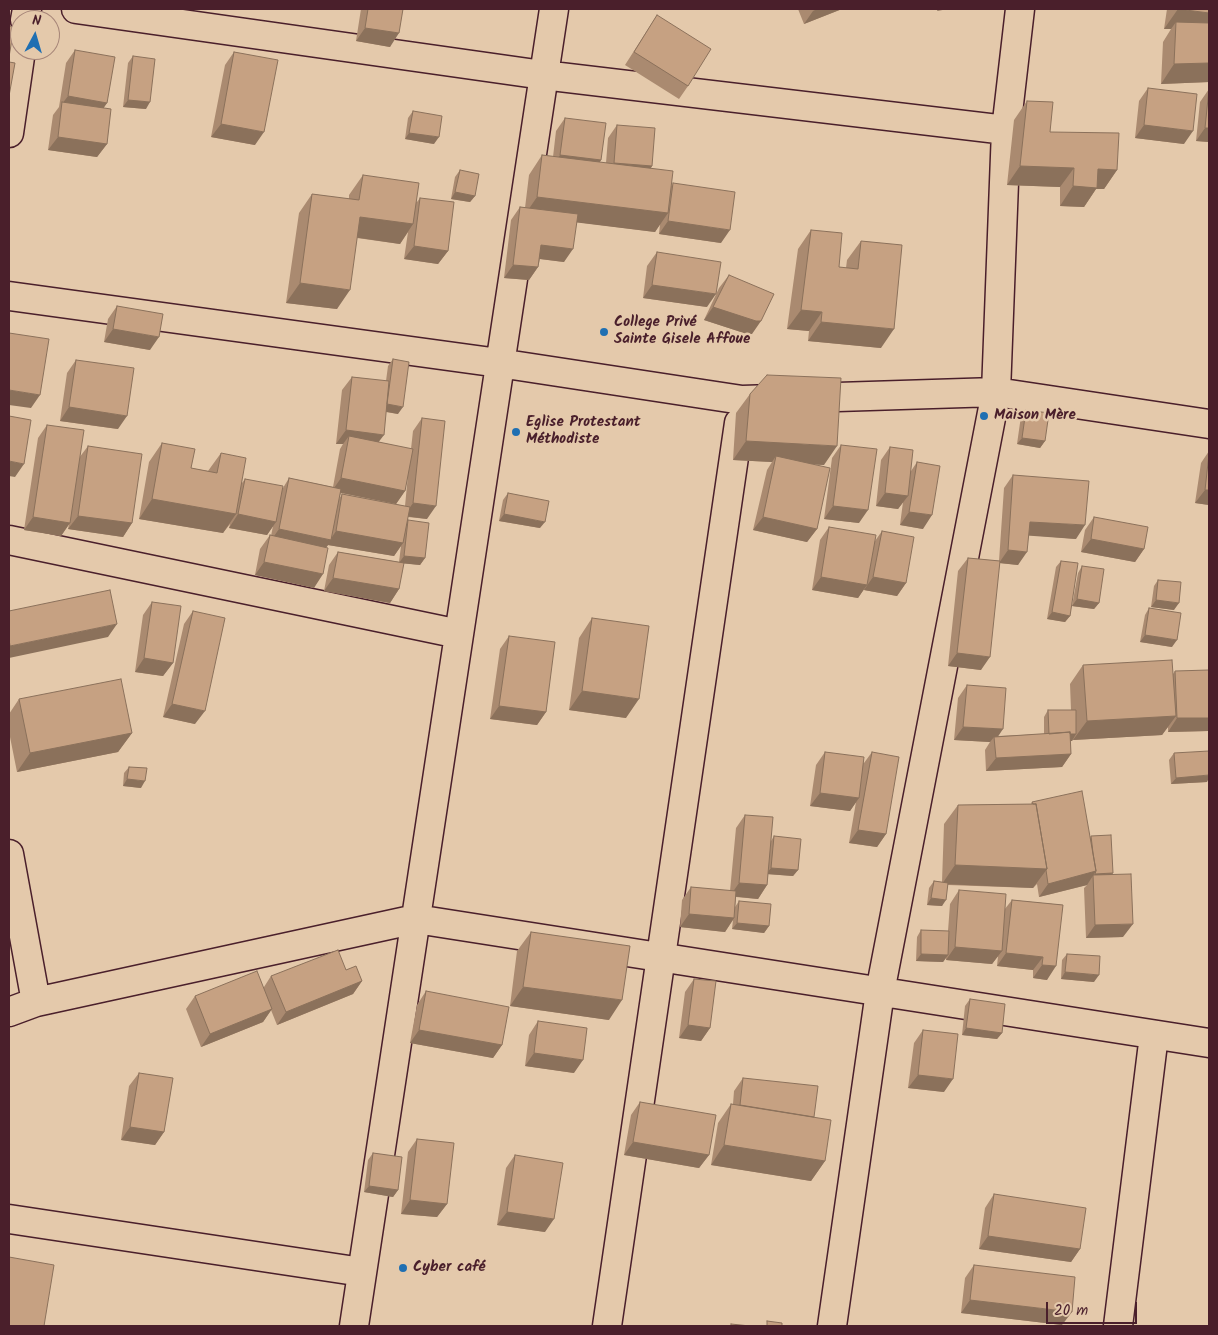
<!DOCTYPE html>
<meta charset="utf-8">
<style>
body{margin:0}
#map{position:relative;width:1218px;height:1335px;overflow:hidden;background:#e4c9ab;font-family:Kalam,sans-serif}
canvas{display:block}
.frame{position:absolute;inset:0;border:10px solid #4a1f2b;pointer-events:none}
.north{position:absolute;left:10px;top:10px;width:50px;height:50px;box-sizing:border-box;background:#e4c9ab;border:1px solid #a68578;border-radius:50%;rotate:6deg;font-size:14px;font-weight:700;line-height:20px;text-align:center;color:#4a1f2b}
.north::after{content:'';display:block;margin:auto;width:18px;height:22px;background:#1f6fb2;clip-path:polygon(50% 0,100% 100%,50% 72%,0 100%)}
.scale{position:absolute;left:1046px;top:1302px;width:91px;height:22px;box-sizing:border-box;border:2px solid #4a1f2b;border-top:0;padding-left:6px;font-size:15px;line-height:18px;white-space:nowrap;color:#4a1f2b;-webkit-text-stroke:4px #e4c9ab;paint-order:stroke}
</style>
<div id="map">
<canvas width="1218" height="1335"></canvas>
<div class="frame"></div>
<div class="north">N</div>
<div class="scale">20 m</div>
</div>
<script>
const ctx = document.querySelector('canvas').getContext('2d');
ctx.lineJoin = 'round';
const shape = rows => new Path2D(rows.map(r => 'M' + r).join(''));
function strokePath(path, color, width, dash) { ctx.strokeStyle = color; ctx.lineWidth = width; ctx.lineCap = dash ? 'butt' : 'round'; ctx.setLineDash(dash || []); ctx.stroke(path); }
function fillPath(path, color) { ctx.fillStyle = color; ctx.fill(path, 'evenodd'); }
function write(font, color, halo, rows, align = 'center') {
  ctx.font = font + ' Kalam,sans-serif'; ctx.lineWidth = 5; ctx.setLineDash([]); ctx.textBaseline = 'middle'; ctx.strokeStyle = halo; ctx.fillStyle = color; for (const [text, x, y, turn = 0] of rows) {
    ctx.save(); ctx.translate(x, y); ctx.rotate((+turn || 0) * Math.PI / 180); ctx.textAlign = isNaN(turn) ? turn : align; if (halo) ctx.strokeText(text, 0, 0); ctx.fillText(text, 0, 0); ctx.restore();
  }
}
const street = shape([
 [76,9,543,75,1006,130],
 [25,20,27,9],
 [9,133,21,50],
 [9,296,499,363,742,400,996,392,1209,424],
 [9,540,459,634],
 [9,854,36,1002],
 [9,1012,36,1002,416,919,1209,1043],
 [9,1219,362,1272],
 [354,1326,554,9],
 [607,1326,739,423],
 [832,1326,880,992,996,392,1006,130,1020,9],
 [1118,1326,1154,1035]
]);
strokePath(street, '#4a1f2b', 31);
strokePath(street, '#e4c9ab', 28);
fillPath(shape([
 [361,9,403,9,390,47,356,41],
 [798,9,842,9,804,24],
 [1167,9,1209,9,1209,82,1161,84,1163,42,1171,29,1164,29],
 [657,15,688,86,679,99,625,65],
 [75,50,107,103,104,107,107,144,97,157,48,150,53,115,59,107,66,63],
 [234,52,255,145,211,137,225,65],
 [133,56,146,109,123,107,128,63],
 [1148,88,1184,144,1135,138,1139,101],
 [1209,89,1209,142,1196,141,1200,102],
 [1027,101,1050,132,1117,170,1104,189,1096,189,1084,207,1060,206,1060,187,1007,185,1014,120],
 [413,111,434,144,405,139,408,118],
 [565,118,601,160,600,162,606,163,608,138,617,125,652,166,651,168,672,186,673,183,721,243,659,234,660,224,655,232,576,222,564,262,540,259,538,267,529,280,504,278,511,220,520,207,525,208,529,175,542,155,553,157,556,131],
 [460,170,475,196,470,202,451,199,455,177],
 [363,175,417,202,420,198,448,251,438,264,404,259,408,232,400,244,357,238,337,309,286,303,299,213,312,194,349,199,349,195],
 [811,230,839,267,846,268,847,260,861,241,881,348,808,341,809,331,787,329,798,249],
 [657,252,707,307,643,298,647,266],
 [729,275,752,334,747,334,704,320,719,288],
 [117,306,150,350,104,342,108,319],
 [393,359,398,414,386,412,378,442,411,449,413,431,422,418,427,519,408,517,407,522,408,520,425,558,420,565,402,563,399,589,390,603,324,591,329,565,338,552,399,562,401,546,394,556,328,545,326,548,314,588,255,575,260,549,270,535,271,536,273,526,267,535,229,528,230,524,223,533,139,519,149,462,162,443,191,468,208,471,221,453,242,483,245,479,283,488,289,478,333,487,340,449,343,444,336,444,342,390,352,377,386,381,388,366],
 [408,475,405,506,342,494,339,499,341,493,396,504,405,491],
 [76,360,118,429,60,421,67,373],
 [750,394,824,465,812,464,817,529,807,542,753,530,767,470,772,462,733,460,736,413],
 [1026,410,1045,441,1040,448,1017,444,1021,416],
 [47,425,79,458,88,446,132,523,123,537,68,529,69,524,61,536,24,530,38,438],
 [841,445,859,523,824,519,832,458],
 [890,447,911,471,917,462,923,529,900,525,903,502,898,509,876,506,881,460],
 [1209,451,1209,505,1195,503,1201,463],
 [1013,475,1076,539,1029,535,1018,565,1000,563,981,670,948,666,958,571,968,558,999,561,1004,488],
 [508,493,540,528,499,521,503,500],
 [1094,517,1144,549,1135,562,1081,552,1085,530],
 [829,527,875,541,882,531,906,583,897,596,864,590,864,589,858,598,812,590,820,540],
 [1061,561,1070,616,1065,622,1047,619,1056,567],
 [1082,566,1099,603,1094,609,1072,606,1078,573],
 [1158,580,1174,610,1151,607,1154,586],
 [152,602,173,663,163,676,135,672,143,615],
 [1149,608,1172,647,1140,642,1145,615],
 [193,611,195,724,163,717,184,624],
 [592,618,626,718,569,710,579,638],
 [509,636,546,712,537,725,490,719,500,649],
 [1083,665,1173,674,1175,671,1208,731,1168,732,1168,727,1162,735,1073,740,1073,739,1072,741,1070,741,1071,754,1062,767,986,771,985,750,990,742,954,740,958,698,967,685,998,736,1044,734,1044,717,1048,710,1071,710,1070,684],
 [19,699,132,733,118,752,17,772,9,732,9,714],
 [825,752,864,763,872,752,886,834,877,847,849,843,856,802,850,811,810,806,816,765],
 [1174,753,1207,782,1171,784,1169,760],
 [129,767,141,788,123,786,124,773],
 [1032,802,1090,838,1091,836,1112,875,1123,937,1086,938,1084,888,1087,885,1039,897,1037,884,1033,888,948,885,942,906,927,905,929,888,934,881,942,882,944,824,958,805,1031,804],
 [745,815,771,841,774,836,798,870,793,876,768,874,767,885,758,899,736,897,735,907,739,901,769,926,764,933,732,929,733,920,725,932,680,927,682,900,691,887,730,891,736,828],
 [959,890,1004,910,1012,900,1063,905,1047,980,1033,978,1033,970,997,966,998,956,992,964,946,960,946,958,943,962,916,961,917,937,921,930,948,931,950,904],
 [531,932,609,1020,510,1006,517,951],
 [1067,954,1094,982,1061,979,1062,960],
 [346,970,362,981,353,994,277,1025,271,1010,263,1022,201,1047,186,1009,195,996,264,987,271,976],
 [694,979,710,1028,701,1041,679,1038,685,992],
 [426,991,502,1045,493,1058,410,1043,417,1005],
 [970,999,1002,1033,997,1039,962,1035,965,1006],
 [538,1021,574,1073,525,1066,529,1035],
 [923,1030,944,1092,908,1088,914,1043],
 [139,1073,164,1132,155,1145,121,1140,129,1086],
 [743,1078,814,1117,825,1161,811,1181,711,1165,718,1123,731,1104,733,1104,734,1091],
 [640,1102,709,1155,699,1168,624,1155,631,1115],
 [417,1139,447,1204,437,1217,401,1214,408,1152],
 [373,1153,398,1190,393,1197,364,1192,368,1160],
 [515,1155,545,1232,497,1225,506,1168],
 [994,1194,1080,1249,1071,1262,979,1249,985,1208],
 [974,1265,1062,1325,961,1313,965,1278]
]), '#aa8a70');
fillPath(shape([
 [817,9,842,9,804,24,813,11],
 [938,9,948,9,937,11],
 [1178,9,1209,13,1209,33,1176,22,1171,29,1164,29],
 [365,28,399,33,390,47,356,41],
 [1209,63,1209,82,1161,84,1174,64],
 [68,96,107,103,98,116,62,104],
 [128,100,150,102,146,109,123,107],
 [221,124,264,132,255,145,211,137],
 [1144,125,1193,131,1184,144,1135,138],
 [1205,128,1209,128,1209,142,1196,141],
 [409,133,439,137,434,144,405,139],
 [58,137,107,144,97,157,48,150],
 [560,155,601,160,592,173,551,168],
 [614,163,652,166,643,179,605,176],
 [1020,166,1074,168,1060,187,1007,185],
 [1098,169,1117,170,1104,189,1096,189,1084,207,1060,206,1073,186],
 [455,192,475,196,470,202,451,199],
 [537,197,668,213,655,232,524,216],
 [360,217,413,224,400,244,346,236],
 [668,221,730,230,721,243,659,234],
 [541,245,573,249,564,262,532,258],
 [414,246,448,251,438,264,404,259],
 [513,265,538,267,529,280,504,278],
 [300,283,350,290,337,309,286,303],
 [652,285,716,294,707,307,643,298],
 [713,307,761,321,752,334,747,334,704,320],
 [801,310,822,312,809,331,787,329],
 [821,322,894,329,881,348,808,341],
 [113,329,159,337,150,350,104,342],
 [9,390,40,395,31,408,9,405],
 [386,404,403,407,398,414,382,411],
 [69,407,127,416,118,429,60,421],
 [346,430,384,435,374,448,349,436,343,444,336,444],
 [1022,438,1045,441,1040,448,1017,444],
 [746,441,837,446,824,465,775,462,776,456,772,462,733,460],
 [9,461,24,464,15,477,9,476],
 [341,478,405,491,396,504,332,491],
 [1205,490,1209,490,1209,505,1195,503],
 [885,493,908,496,898,509,876,506],
 [152,499,236,514,223,533,139,519],
 [413,503,436,506,427,519,404,516],
 [833,506,868,510,859,523,824,519],
 [909,512,932,515,923,529,900,525],
 [238,514,276,522,267,535,229,528],
 [504,514,545,522,540,528,499,521],
 [78,516,132,523,123,537,68,529],
 [33,517,70,523,61,536,24,530],
 [763,517,817,529,807,542,753,530],
 [1030,522,1085,525,1076,539,1020,535],
 [279,529,330,540,336,531,403,543,394,556,328,545,322,553,270,542],
 [1091,539,1144,549,1135,562,1081,552],
 [1008,550,1027,552,1018,565,999,563],
 [404,556,425,558,420,565,399,563],
 [264,562,323,574,314,588,255,575],
 [821,577,867,585,858,598,812,590],
 [873,577,906,583,897,596,864,590],
 [333,578,399,589,390,603,324,591],
 [1077,599,1099,603,1094,609,1072,606],
 [1156,600,1179,603,1174,610,1151,607],
 [1052,612,1070,616,1065,622,1047,619],
 [117,624,108,637,9,658,9,648,10,646],
 [1145,635,1177,640,1172,647,1140,642],
 [957,653,990,657,981,670,948,666],
 [144,658,173,663,163,676,135,672],
 [582,691,639,699,626,718,569,710],
 [172,704,205,711,195,724,163,717],
 [499,706,546,712,537,725,490,719],
 [1176,716,1162,735,1073,740,1087,721],
 [1177,718,1209,718,1209,730,1208,731,1168,732],
 [963,727,1003,729,995,741,994,737,990,742,954,740],
 [132,733,118,752,17,772,30,753],
 [1049,734,1076,734,1072,741,1044,741],
 [1071,754,1062,767,986,771,996,758],
 [1209,775,1209,778,1207,782,1171,784,1176,778],
 [127,779,145,781,141,788,123,786],
 [820,793,859,798,850,811,810,806],
 [858,830,886,834,877,847,849,843],
 [955,865,1047,869,1033,888,942,884],
 [771,868,798,870,793,876,766,874],
 [1096,871,1087,885,1039,897,1048,884],
 [1113,873,1109,879,1093,876,1095,874],
 [739,883,767,885,758,899,730,896],
 [931,898,946,900,942,906,927,905],
 [689,914,734,918,725,932,680,927],
 [737,923,769,926,764,933,732,929],
 [1133,924,1123,937,1086,938,1095,925],
 [955,947,1002,951,992,964,946,960],
 [1006,953,1043,957,1033,970,997,966],
 [921,954,948,955,943,962,916,961],
 [1042,965,1056,966,1047,980,1033,978],
 [1065,972,1099,975,1094,982,1061,979],
 [362,981,353,994,277,1025,286,1012],
 [523,987,622,1000,609,1020,510,1006],
 [272,1009,263,1022,201,1047,210,1034],
 [688,1025,710,1028,701,1041,679,1038],
 [966,1028,1002,1033,997,1039,962,1035],
 [419,1030,502,1045,493,1058,410,1043],
 [534,1053,583,1060,574,1073,525,1066],
 [918,1075,953,1079,944,1092,908,1088],
 [130,1127,164,1132,155,1145,121,1140],
 [633,1142,709,1155,699,1168,624,1155],
 [724,1145,825,1161,811,1181,711,1165],
 [369,1186,398,1190,393,1197,364,1192],
 [410,1200,447,1204,437,1217,401,1214],
 [507,1212,554,1219,545,1232,497,1225],
 [988,1236,1080,1249,1071,1262,979,1249],
 [970,1300,1072,1312,1062,1325,961,1313]
]), '#8b715b');
const building = shape([
 [368,9,403,9,399,33,365,28,368,9],
 [1178,9,1209,9,1209,13,1178,9],
 [657,15,711,49,688,86,634,52,657,15],
 [1176,22,1209,23,1209,63,1174,64,1176,22],
 [9,26,14,27,9,57,9,26],
 [75,50,115,57,107,103,68,96,75,50],
 [234,52,278,60,264,132,221,124,234,52],
 [133,56,155,59,150,102,128,100,133,56],
 [9,62,15,63,9,96,9,62],
 [1148,88,1197,94,1193,131,1144,125,1148,88],
 [1209,89,1209,128,1205,128,1209,89],
 [1027,101,1053,102,1050,132,1119,133,1117,170,1098,169,1097,188,1073,186,1074,168,1020,166,1027,101],
 [62,102,111,109,107,144,58,137,62,102],
 [413,111,442,116,439,137,409,133,413,111],
 [565,118,606,123,601,160,560,155,565,118],
 [617,125,655,128,652,166,614,163,617,125],
 [542,155,673,171,668,213,537,197,542,155],
 [460,170,479,174,475,196,455,192,460,170],
 [363,175,419,183,413,224,360,217,350,290,300,283,312,194,359,200,363,175],
 [673,183,735,192,730,230,668,221,673,183],
 [420,198,454,202,448,251,414,246,420,198],
 [520,207,578,214,573,249,541,245,538,267,513,265,520,207],
 [811,230,842,233,839,267,858,269,861,241,902,245,894,329,821,322,822,312,801,310,811,230],
 [657,252,721,262,716,294,652,285,657,252],
 [729,275,774,294,761,321,756,321,713,307,729,275],
 [117,306,163,314,159,337,113,329,117,306],
 [9,333,49,339,40,395,9,390,9,333],
 [393,359,409,362,403,407,387,404,393,359],
 [76,360,134,368,127,416,69,407,76,360],
 [767,375,841,378,837,446,746,441,750,394,767,375],
 [352,377,389,381,384,435,346,430,352,377],
 [1026,410,1049,413,1045,441,1022,438,1026,410],
 [9,416,31,420,24,464,9,461,9,416],
 [422,418,445,421,436,506,413,503,422,418],
 [47,425,84,430,70,523,33,517,47,425],
 [349,436,413,449,405,491,341,478,349,436],
 [162,443,195,449,191,468,217,473,221,453,246,458,236,514,152,499,162,443],
 [841,445,877,449,868,510,833,506,841,445],
 [88,446,142,454,132,523,78,516,88,446],
 [890,447,913,450,908,496,885,493,890,447],
 [1209,454,1209,490,1205,490,1209,454],
 [776,456,830,468,817,529,763,517,776,456],
 [917,462,940,466,932,515,909,512,917,462],
 [1013,475,1089,481,1085,525,1030,522,1027,552,1008,550,1013,475],
 [289,478,341,489,331,540,279,529,289,478],
 [245,479,283,486,276,522,238,514,245,479],
 [508,493,549,501,545,522,504,514,508,493],
 [342,494,410,507,403,543,336,531,342,494],
 [1094,517,1148,527,1144,549,1091,539,1094,517],
 [408,520,429,523,425,558,404,556,408,520],
 [829,527,876,535,867,585,821,577,829,527],
 [882,531,914,537,906,583,873,577,882,531],
 [270,535,328,548,323,574,264,562,270,535],
 [338,552,404,563,399,589,333,578,338,552],
 [968,558,1000,561,990,657,957,653,968,558],
 [1061,561,1078,563,1070,616,1052,612,1061,561],
 [1082,566,1104,569,1099,603,1077,599,1082,566],
 [1158,580,1181,582,1179,603,1156,600,1158,580],
 [110,590,117,624,10,646,9,639,9,611,110,590],
 [152,602,181,606,173,663,144,658,152,602],
 [1149,608,1181,613,1177,640,1145,635,1149,608],
 [193,611,225,618,205,711,172,704,193,611],
 [592,618,649,626,639,699,582,691,592,618],
 [509,636,555,642,546,712,499,706,509,636],
 [1172,660,1176,716,1087,721,1083,665,1172,660],
 [1209,670,1209,718,1177,718,1175,671,1209,670],
 [121,679,132,733,30,753,19,699,121,679],
 [967,685,1006,688,1003,729,963,727,967,685],
 [1048,710,1076,710,1076,734,1070,734,1070,732,1049,734,1048,710],
 [1070,732,1071,754,996,758,994,737,1070,732],
 [1209,751,1209,775,1176,778,1174,753,1209,751],
 [825,752,864,757,859,798,820,793,825,752],
 [872,752,899,757,886,834,858,830,872,752],
 [129,767,147,768,145,781,127,779,129,767],
 [1082,791,1096,871,1048,884,1046,870,1047,869,1036,804,1033,804,1032,802,1082,791],
 [1036,804,1047,869,955,865,958,805,1036,804],
 [745,815,773,817,767,885,739,883,745,815],
 [1111,835,1113,873,1095,874,1096,871,1093,853,1091,836,1111,835],
 [774,836,801,839,798,870,771,868,774,836],
 [1131,874,1133,924,1095,925,1093,875,1131,874],
 [934,881,948,883,946,900,931,898,934,881],
 [691,887,736,891,734,918,689,914,691,887],
 [959,890,1006,894,1002,951,955,947,959,890],
 [1012,900,1063,905,1056,966,1042,965,1043,957,1006,953,1012,900],
 [739,901,771,904,769,926,737,923,739,901],
 [921,930,949,931,948,955,921,954,921,930],
 [531,932,630,946,622,1000,523,987,531,932],
 [338,950,346,970,356,966,362,981,286,1012,271,976,338,950],
 [1067,954,1100,956,1099,975,1065,972,1067,954],
 [257,971,272,1009,210,1034,195,996,257,971],
 [694,979,716,981,710,1028,688,1025,694,979],
 [426,991,509,1007,502,1045,419,1030,426,991],
 [970,999,1005,1004,1002,1033,966,1028,970,999],
 [538,1021,587,1028,583,1060,534,1053,538,1021],
 [923,1030,958,1034,953,1079,918,1075,923,1030],
 [139,1073,173,1078,164,1132,130,1127,139,1073],
 [743,1078,818,1086,814,1117,740,1105,743,1078],
 [640,1102,716,1115,709,1155,633,1142,640,1102],
 [731,1104,831,1120,825,1161,724,1145,731,1104],
 [417,1139,454,1143,447,1204,410,1200,417,1139],
 [373,1153,402,1157,398,1190,369,1186,373,1153],
 [515,1155,563,1163,554,1219,507,1212,515,1155],
 [994,1194,1086,1208,1080,1249,988,1236,994,1194],
 [9,1257,54,1265,44,1326,9,1326,9,1257],
 [974,1265,1075,1277,1072,1312,970,1300,974,1265],
 [767,1321,782,1323,782,1326,767,1326,767,1321],
 [731,1324,750,1326,731,1326,731,1324]
]);
fillPath(building, '#c6a182');
strokePath(building, '#8b715b', 1);
for (const [x, y, r, color] of [
 [604,332,5,"#1f6fb2"],
 [984,416,5,"#1f6fb2"],
 [516,432,5,"#1f6fb2"],
 [403,1268,5,"#1f6fb2"]
]) { const dot = new Path2D(); dot.arc(x, y, r, 0, 2 * Math.PI); ctx.fillStyle = color; ctx.fill(dot); strokePath(dot, '#e4c9ab', 2); }
write('bold 15px', '#4a1f2b', '#e4c9ab', [
 ["College Privé",614,323],
 ["Sainte Gisele Affoue",614,340],
 ["Maison Mère",994,416],
 ["Eglise Protestant",526,423],
 ["Méthodiste",526,440],
 ["Cyber café",413,1268]
], 'left');
</script>
